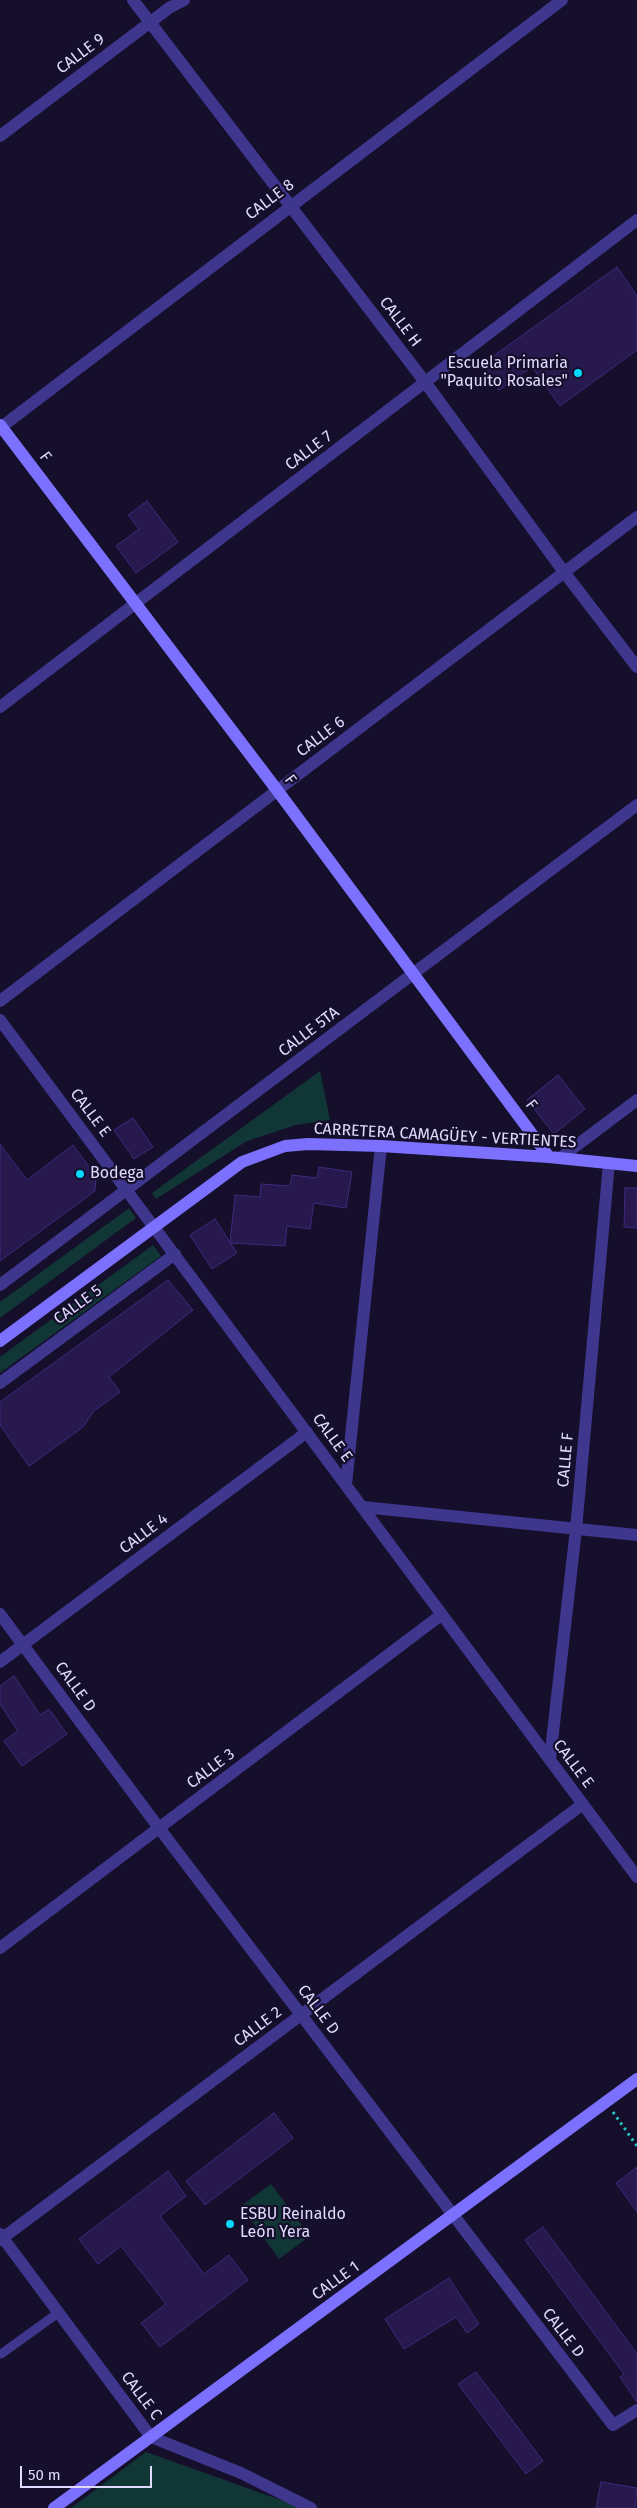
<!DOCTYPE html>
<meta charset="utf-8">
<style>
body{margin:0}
#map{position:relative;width:637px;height:2508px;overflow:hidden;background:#150f2c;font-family:"Fira Sans",sans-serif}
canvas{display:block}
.scale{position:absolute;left:20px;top:2466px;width:132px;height:22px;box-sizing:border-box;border:2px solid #e0daff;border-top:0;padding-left:6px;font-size:15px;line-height:18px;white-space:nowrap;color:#e0daff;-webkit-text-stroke:4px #150f2c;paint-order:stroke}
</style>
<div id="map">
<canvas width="637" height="2508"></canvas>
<div class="scale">50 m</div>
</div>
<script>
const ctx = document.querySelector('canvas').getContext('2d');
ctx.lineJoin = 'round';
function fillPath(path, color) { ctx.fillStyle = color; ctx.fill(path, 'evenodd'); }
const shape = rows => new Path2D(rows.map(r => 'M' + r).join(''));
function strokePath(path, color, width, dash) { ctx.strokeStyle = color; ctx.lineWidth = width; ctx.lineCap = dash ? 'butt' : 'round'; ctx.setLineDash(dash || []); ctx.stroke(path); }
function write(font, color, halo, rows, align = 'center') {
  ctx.font = font + ' "Fira Sans",sans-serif'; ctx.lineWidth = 4.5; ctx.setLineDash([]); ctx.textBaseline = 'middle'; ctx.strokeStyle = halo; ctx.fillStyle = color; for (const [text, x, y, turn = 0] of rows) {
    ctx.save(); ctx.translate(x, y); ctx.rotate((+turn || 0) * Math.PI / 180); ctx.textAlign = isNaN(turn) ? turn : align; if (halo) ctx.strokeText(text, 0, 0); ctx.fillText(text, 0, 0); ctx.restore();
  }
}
fillPath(shape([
 [320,1071,330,1120,296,1125,247,1141,156,1199,152,1193],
 [129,1208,136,1218,0,1318,0,1302],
 [153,1245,161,1256,0,1373,0,1357],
 [271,2184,310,2236,279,2259,241,2206],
 [146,2452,295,2505,297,2508,71,2508]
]), '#113636');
const building = shape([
 [617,267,637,296,637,350,560,406,532,367,499,390,481,365,617,267],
 [147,501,178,542,136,573,116,546,139,529,128,515,147,501],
 [558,1075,585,1109,554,1134,527,1100,558,1075],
 [133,1118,153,1147,134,1159,114,1130,133,1118],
 [0,1144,27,1180,73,1145,96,1176,95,1191,0,1261,0,1144],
 [319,1167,352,1172,346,1208,314,1203,310,1229,287,1226,285,1246,230,1243,235,1195,260,1197,261,1184,290,1186,292,1175,317,1178,319,1167],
 [625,1188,637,1188,637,1228,624,1227,625,1188],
 [215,1219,237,1253,212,1269,190,1235,215,1219],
 [168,1280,193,1310,109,1377,120,1392,94,1411,83,1427,29,1466,0,1425,0,1402,168,1280],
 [14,1676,40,1715,49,1709,67,1734,22,1766,4,1741,18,1731,0,1704,0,1686,14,1676],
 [274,2113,293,2138,205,2205,186,2181,274,2113],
 [637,2167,637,2212,616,2183,637,2167],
 [168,2171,186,2196,160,2216,204,2274,229,2255,248,2280,160,2347,141,2323,166,2304,121,2246,98,2264,79,2239,168,2171],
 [543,2227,637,2354,637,2402,620,2377,624,2374,525,2240,543,2227],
 [449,2278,479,2324,467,2333,456,2317,404,2349,385,2319,449,2278],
 [476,2372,543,2461,526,2474,458,2384,476,2372],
 [601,2482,637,2488,635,2508,596,2508,601,2482]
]);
fillPath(building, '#27194e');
strokePath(building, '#3e2a7c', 1);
strokePath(shape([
 [613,2112,637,2146]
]), '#26c6c5', 3, [2.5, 4]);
strokePath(shape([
 [1,2354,58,2313]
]), '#3f368e', 9);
strokePath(shape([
 [133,0,425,382,564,572,637,667],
 [0,136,169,8,184,0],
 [0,428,562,0],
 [0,707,637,220],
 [0,1001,637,517],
 [0,1020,637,1877],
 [560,1158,637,1100],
 [0,1285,637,805],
 [0,1383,175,1254],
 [346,1485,381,1146],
 [363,1507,637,1535],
 [0,1614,159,1828,613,2425,637,2410],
 [0,1662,307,1432],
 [550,1759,576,1529,609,1163],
 [0,1948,441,1615],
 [0,2234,151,2437,241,2473,311,2508],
 [0,2240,583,1804]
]), '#3f368e', 12);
strokePath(shape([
 [0,425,277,790,549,1157],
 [0,1341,242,1162,285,1146,308,1144,381,1146,549,1157,637,1166],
 [54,2508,637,2079]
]), '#7c71ff', 12);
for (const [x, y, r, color] of [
 [578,373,5,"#06d8ff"],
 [80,1174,5,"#06d8ff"],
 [230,2224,5,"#06d8ff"]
]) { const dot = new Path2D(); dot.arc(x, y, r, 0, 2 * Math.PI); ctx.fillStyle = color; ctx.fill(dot); strokePath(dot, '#150f2c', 2); }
write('16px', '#e0daff', '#150f2c', [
 ["CALLE 9",81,54,-37],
 ["CALLE 8",270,200,-37],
 ["CALLE H",400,322,53],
 ["CALLE 7",309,451,-37],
 ["F",45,457,53],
 ["CALLE 6",321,737,-37],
 ["F",290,780,53],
 ["CALLE 5TA",309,1032,-37],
 ["F",531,1105,53],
 ["CALLE E",90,1113,53],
 ["CARRETERA CAMAGÜEY - VERTIENTES",445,1136,3],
 ["CALLE 5",78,1305,-36],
 ["CALLE E",332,1438,54],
 ["CALLE F",566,1460,-85],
 ["CALLE 4",144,1534,-37],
 ["CALLE D",75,1687,54],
 ["CALLE E",573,1764,53],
 ["CALLE 3",211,1769,-37],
 ["CALLE D",318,2010,53],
 ["CALLE 2",258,2027,-37],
 ["CALLE 1",336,2281,-36],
 ["CALLE D",563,2333,52],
 ["CALLE C",141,2396,53]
]);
write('16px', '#e0daff', '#150f2c', [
 ["Escuela Primaria",568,364,"right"],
 ["\"Paquito Rosales\"",568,382,"right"],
 ["Bodega",90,1174],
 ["ESBU Reinaldo",240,2215],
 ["León Yera",240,2233]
], 'left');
</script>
